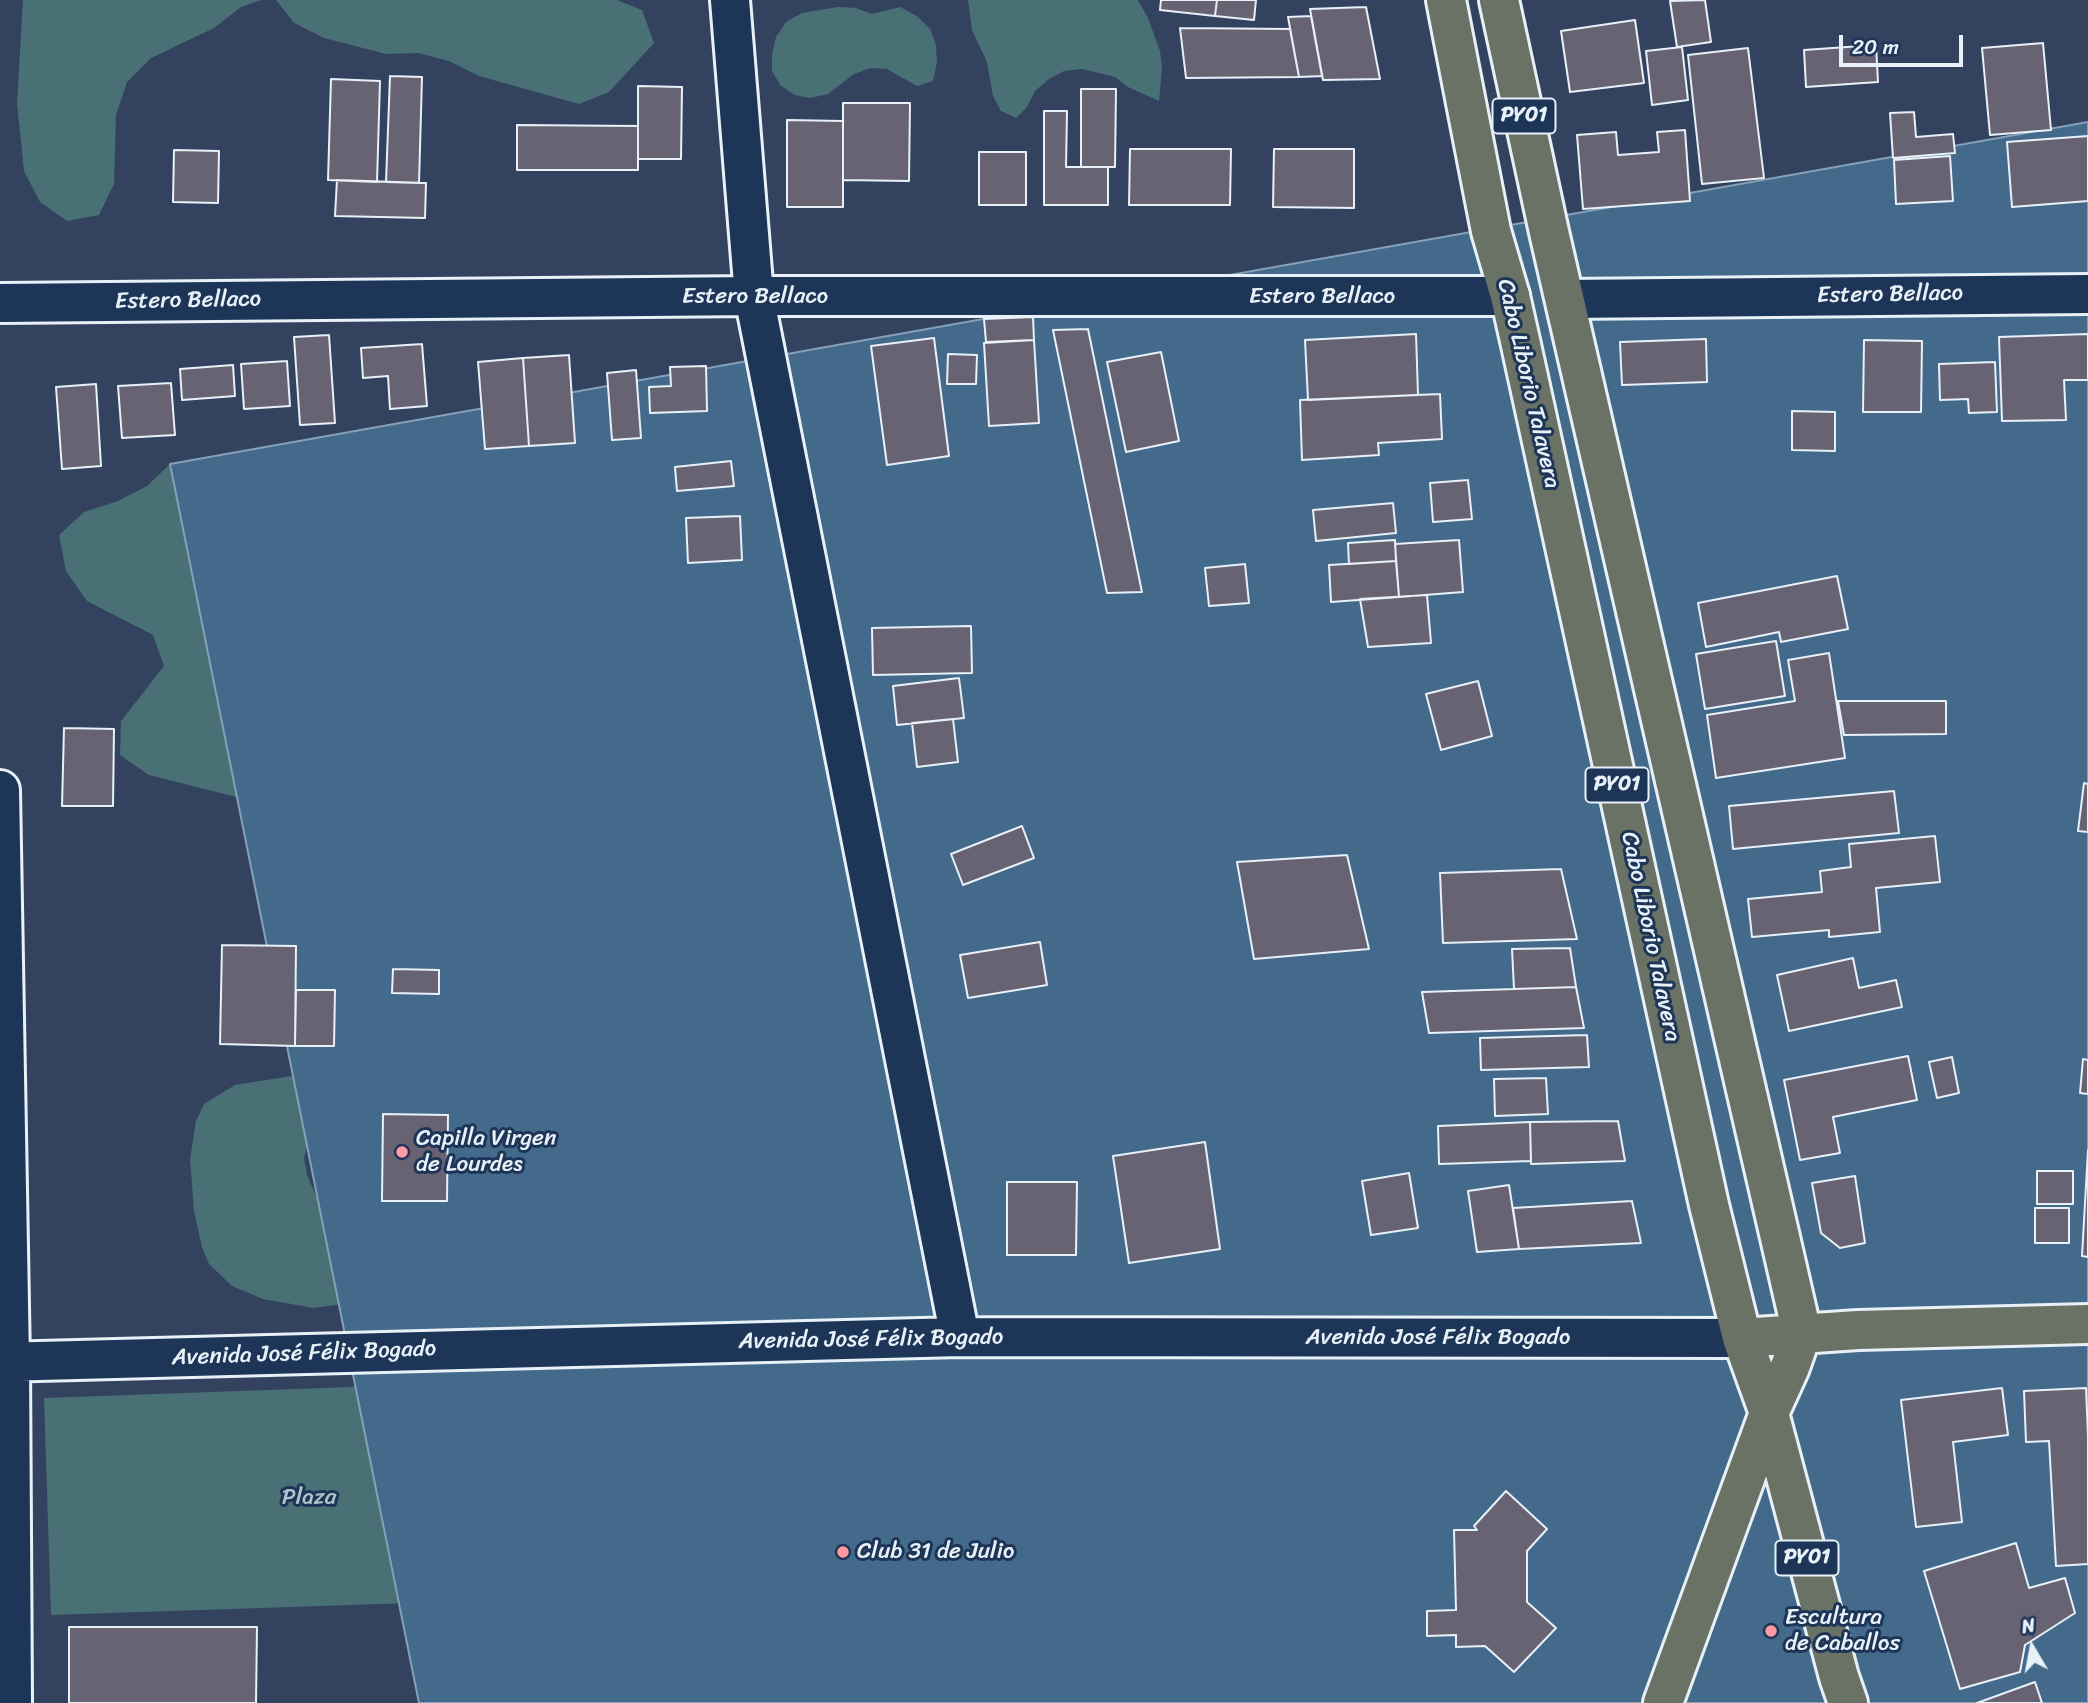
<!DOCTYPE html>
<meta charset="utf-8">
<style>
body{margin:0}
#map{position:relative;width:2088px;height:1703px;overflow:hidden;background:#33435f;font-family:Sriracha,sans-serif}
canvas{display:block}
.north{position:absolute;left:1997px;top:1612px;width:70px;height:70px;-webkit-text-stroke:5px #1d3557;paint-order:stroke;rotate:350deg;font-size:19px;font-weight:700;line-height:28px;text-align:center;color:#e8f1f8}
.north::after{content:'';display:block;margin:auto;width:24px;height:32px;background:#e8f1f8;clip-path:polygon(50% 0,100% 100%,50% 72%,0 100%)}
.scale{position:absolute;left:1839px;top:35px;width:124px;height:32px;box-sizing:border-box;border:4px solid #e8f1f8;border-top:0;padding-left:9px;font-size:21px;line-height:24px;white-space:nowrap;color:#e8f1f8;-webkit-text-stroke:5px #1d3557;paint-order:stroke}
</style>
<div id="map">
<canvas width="2088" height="1703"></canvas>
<div class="north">N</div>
<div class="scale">20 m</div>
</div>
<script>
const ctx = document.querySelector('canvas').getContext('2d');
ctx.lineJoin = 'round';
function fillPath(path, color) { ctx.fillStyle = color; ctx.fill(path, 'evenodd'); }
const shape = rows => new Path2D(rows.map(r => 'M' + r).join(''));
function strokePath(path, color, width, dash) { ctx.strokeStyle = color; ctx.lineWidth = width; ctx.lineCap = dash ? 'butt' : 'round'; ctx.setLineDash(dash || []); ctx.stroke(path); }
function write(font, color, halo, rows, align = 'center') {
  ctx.font = font + ' Sriracha,sans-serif'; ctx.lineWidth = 6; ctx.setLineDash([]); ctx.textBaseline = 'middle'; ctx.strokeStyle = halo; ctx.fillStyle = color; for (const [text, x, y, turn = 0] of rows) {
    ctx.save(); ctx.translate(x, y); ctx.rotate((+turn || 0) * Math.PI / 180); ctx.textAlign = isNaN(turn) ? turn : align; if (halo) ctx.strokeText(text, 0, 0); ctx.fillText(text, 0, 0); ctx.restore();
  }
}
fillPath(shape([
 [23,0,261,0,241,7,214,28,151,58,127,82,116,115,114,184,99,215,67,221,40,202,24,171,17,103],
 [276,0,617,0,642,10,654,43,609,92,579,104,479,76,449,61,418,53,386,54,324,38,294,23],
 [968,0,1138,0,1148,18,1160,51,1162,68,1159,101,1128,87,1115,77,1082,69,1064,71,1049,79,1035,91,1027,107,1016,118,1001,111,993,96,987,62,972,30],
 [838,7,856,8,872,14,900,7,917,16,930,29,936,45,937,62,933,81,917,86,887,69,871,68,854,74,828,94,810,98,795,95,781,86,772,71,772,54,776,37,786,22,802,13],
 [170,464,232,498,256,802,149,775,120,755,121,721,164,666,153,635,87,601,66,571,59,535,84,512,118,501,147,486],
 [342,1068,313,1126,304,1158,307,1175,322,1209,385,1298,314,1308,263,1299,232,1286,209,1264,202,1247,194,1211,190,1159,196,1121,204,1104,235,1085],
 [463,1383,471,1601,51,1615,44,1398]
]), '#487075');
const water = shape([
 [2088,122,2088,1703,419,1703,170,464,2088,122]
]);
fillPath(water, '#436a8b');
strokePath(water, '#85a0b7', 2);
const building = shape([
 [1161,0,1217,0,1215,16,1160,10,1161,0],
 [1217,0,1256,0,1254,20,1215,16,1217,0],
 [1705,0,1711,42,1677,47,1670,1,1705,0],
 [1366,7,1380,79,1323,80,1310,9,1366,7],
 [1311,16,1322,76,1299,77,1288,17,1311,16],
 [1635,20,1644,83,1570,92,1561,31,1635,20],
 [1180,28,1290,29,1299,77,1186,78,1180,28],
 [2043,43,2051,130,1990,135,1982,48,2043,43],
 [1876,45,1878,82,1806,87,1804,50,1876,45],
 [1682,47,1688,100,1652,105,1646,51,1682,47],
 [1748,48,1764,178,1702,184,1688,55,1748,48],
 [390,76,422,77,419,183,386,182,390,76],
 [331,79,380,81,377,182,328,180,331,79],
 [638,86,682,87,681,159,638,159,638,86],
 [1081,89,1116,89,1115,167,1081,167,1081,89],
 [843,103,910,103,909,181,843,180,843,103],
 [1044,111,1067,111,1066,167,1108,167,1108,205,1044,205,1044,111],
 [1914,112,1916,137,1953,134,1955,153,1893,158,1890,113,1914,112],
 [787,120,843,121,843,207,787,207,787,120],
 [517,125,638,126,638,170,517,170,517,125],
 [1685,130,1690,201,1583,209,1577,135,1616,132,1618,155,1659,152,1657,132,1685,130],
 [2088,136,2088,201,2012,207,2007,142,2088,136],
 [1130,149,1231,149,1230,205,1129,205,1130,149],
 [1274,149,1354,149,1354,208,1273,207,1274,149],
 [174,150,219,151,218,203,173,202,174,150],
 [979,152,1026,152,1026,205,979,205,979,152],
 [1950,156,1953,201,1896,204,1894,160,1950,156],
 [337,180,426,183,425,218,335,216,337,180],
 [1033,317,1034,340,986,342,984,319,1033,317],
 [1088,329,1142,592,1107,593,1053,330,1088,329],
 [1416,334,1418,395,1308,400,1305,340,1416,334],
 [2088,334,2088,380,2064,380,2066,420,2002,421,1999,337,2088,334],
 [329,335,335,423,300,425,294,337,329,335],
 [934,338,949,456,887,465,871,346,934,338],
 [1706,339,1707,382,1622,385,1620,342,1706,339],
 [1034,340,1039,423,989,426,984,343,1034,340],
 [1864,340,1922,341,1921,412,1863,412,1864,340],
 [422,344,427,406,390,409,388,376,363,378,361,348,422,344],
 [1161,352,1179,441,1126,452,1107,362,1161,352],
 [948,354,977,355,976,384,947,384,948,354],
 [569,355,575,443,529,446,523,358,569,355],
 [523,358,529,446,485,449,478,362,523,358],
 [287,361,290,406,244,409,241,364,287,361],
 [1995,362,1997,412,1969,413,1968,399,1940,400,1939,364,1995,362],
 [233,365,235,396,182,400,180,369,233,365],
 [706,366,707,411,650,413,649,387,671,386,670,367,706,366],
 [636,370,641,438,612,440,607,373,636,370],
 [171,383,175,435,122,438,118,386,171,383],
 [96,384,101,466,62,469,56,387,96,384],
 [1440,394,1442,439,1378,443,1379,455,1302,460,1300,400,1440,394],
 [1792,411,1835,412,1835,451,1792,450,1792,411],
 [731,461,734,486,677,491,675,467,731,461],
 [1468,480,1472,519,1433,522,1430,483,1468,480],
 [1393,503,1396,533,1316,541,1313,510,1393,503],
 [740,516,742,560,688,563,686,518,740,516],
 [1395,540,1396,561,1349,564,1348,543,1395,540],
 [1459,540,1463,592,1399,597,1395,544,1459,540],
 [1396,561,1399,597,1331,602,1329,565,1396,561],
 [1245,564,1249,603,1209,606,1205,568,1245,564],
 [1837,576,1848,629,1781,642,1779,632,1706,647,1698,603,1837,576],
 [1427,595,1431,643,1368,647,1360,599,1427,595],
 [971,626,972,673,873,675,872,628,971,626],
 [1776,641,1785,696,1705,709,1696,654,1776,641],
 [1829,653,1845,758,1716,778,1707,715,1795,701,1788,660,1829,653],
 [959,678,964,718,897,725,893,686,959,678],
 [1478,681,1492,736,1441,750,1426,694,1478,681],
 [1838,701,1946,701,1946,734,1844,735,1838,701],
 [953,719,958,762,917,767,912,723,953,719],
 [64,728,114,729,113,806,62,806,64,728],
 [2084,783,2088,784,2088,832,2078,831,2084,783],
 [1894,791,1899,833,1733,849,1729,806,1894,791],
 [1022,826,1034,858,963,885,951,854,1022,826],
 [1935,836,1940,882,1876,888,1880,932,1829,937,1829,930,1752,937,1748,899,1822,892,1820,871,1851,867,1849,844,1935,836],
 [1347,855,1369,949,1254,959,1237,862,1347,855],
 [1561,869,1577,939,1443,943,1440,873,1561,869],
 [1040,942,1047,985,968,998,960,955,1040,942],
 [222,945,296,946,295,1046,220,1044,222,945],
 [1570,948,1576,987,1514,989,1512,949,1570,948],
 [1853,958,1859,988,1896,980,1902,1007,1789,1031,1777,975,1853,958],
 [393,969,439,970,439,994,392,993,393,969],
 [1576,987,1584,1028,1429,1033,1422,992,1576,987],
 [296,990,335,990,334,1046,295,1046,296,990],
 [1587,1035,1589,1067,1481,1070,1480,1038,1587,1035],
 [1908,1056,1917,1100,1833,1117,1840,1153,1800,1160,1784,1080,1908,1056],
 [1952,1057,1959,1093,1937,1098,1929,1062,1952,1057],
 [2083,1059,2088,1060,2088,1094,2080,1093,2083,1059],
 [1546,1078,1548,1114,1495,1116,1494,1079,1546,1078],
 [383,1114,448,1115,447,1201,382,1201,383,1114],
 [1618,1121,1625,1161,1531,1164,1530,1122,1618,1121],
 [1530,1122,1531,1161,1439,1164,1438,1126,1530,1122],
 [1205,1142,1220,1249,1129,1263,1113,1156,1205,1142],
 [2088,1150,2088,1257,2082,1256,2088,1150],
 [2037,1171,2073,1171,2073,1204,2037,1204,2037,1171],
 [1409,1173,1418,1228,1371,1235,1362,1181,1409,1173],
 [1855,1176,1865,1243,1840,1248,1821,1233,1812,1183,1855,1176],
 [1007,1182,1077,1182,1076,1255,1007,1255,1007,1182],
 [1509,1185,1519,1249,1477,1252,1468,1191,1509,1185],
 [1632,1201,1641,1243,1519,1249,1513,1208,1632,1201],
 [2035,1208,2069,1208,2069,1243,2035,1243,2035,1208],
 [2002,1388,2008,1435,1953,1442,1962,1522,1916,1527,1901,1400,2002,1388],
 [2086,1388,2088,1436,2088,1564,2056,1566,2049,1441,2026,1442,2024,1391,2086,1388],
 [1506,1491,1547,1529,1527,1551,1527,1602,1556,1628,1514,1672,1485,1646,1456,1647,1456,1635,1427,1636,1427,1611,1456,1610,1454,1530,1477,1530,1474,1526,1506,1491],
 [2016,1543,2029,1588,2065,1578,2075,1613,2025,1645,2020,1672,1960,1689,1924,1571,2016,1543],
 [69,1627,257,1627,256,1703,69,1703,69,1627],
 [2035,1682,2042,1703,1977,1703,2035,1682]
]);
fillPath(building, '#676373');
strokePath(building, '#e8f1f8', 2);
const minor = shape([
 [730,0,754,296,960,1337],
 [1566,299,2088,294],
 [0,303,754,296,1510,296],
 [0,790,10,1362,12,1703],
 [0,1362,960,1337,1742,1338]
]);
const highway = shape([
 [1446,0,1491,231,1510,296,1521,345,1709,1205,1742,1338,1769,1413,1839,1677,1848,1703],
 [1499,0,1549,232,1802,1333],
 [1742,1338,1858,1330,2088,1324],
 [1663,1703,1769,1413,1790,1367,1802,1333]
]);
strokePath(minor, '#e8f1f8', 44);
strokePath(highway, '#e8f1f8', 44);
strokePath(minor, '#1d3557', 38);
strokePath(highway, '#6a7266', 38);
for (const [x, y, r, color] of [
 [402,1152,7,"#ff9aa2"],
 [843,1552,7,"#ff9aa2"],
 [1771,1631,7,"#ff9aa2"]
]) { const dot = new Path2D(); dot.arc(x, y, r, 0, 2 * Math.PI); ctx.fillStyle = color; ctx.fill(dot); strokePath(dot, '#1d3557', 2.5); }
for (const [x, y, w] of [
 [1524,116,63],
 [1617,785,63],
 [1807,1558,63]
]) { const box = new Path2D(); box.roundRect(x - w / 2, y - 17.5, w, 35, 5); ctx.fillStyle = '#1d3557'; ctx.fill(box); strokePath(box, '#e8f1f8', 2); }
write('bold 21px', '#e8f1f8', null, [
 ["PY01",1524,116],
 ["PY01",1617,785],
 ["PY01",1807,1558]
]);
write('23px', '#e8f1f8', '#1d3557', [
 ["Estero Bellaco",1890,295,-1],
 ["Estero Bellaco",755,297],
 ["Estero Bellaco",1322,297],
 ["Estero Bellaco",188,301,-1],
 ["Cabo Liborio Talavera",1528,384,77],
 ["Cabo Liborio Talavera",1650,937,78],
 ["Avenida José Félix Bogado",1438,1338],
 ["Avenida José Félix Bogado",871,1340,-1],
 ["Avenida José Félix Bogado",304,1354,-2]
]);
write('23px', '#e8f1f8', '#1d3557', [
 ["Capilla Virgen",416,1139],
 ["de Lourdes",416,1165],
 ["Club 31 de Julio",857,1552],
 ["Escultura",1785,1618],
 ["de Caballos",1785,1644]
], 'left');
write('23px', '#b0c4ca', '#1d3557', [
 ["Plaza",309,1498]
]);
</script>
